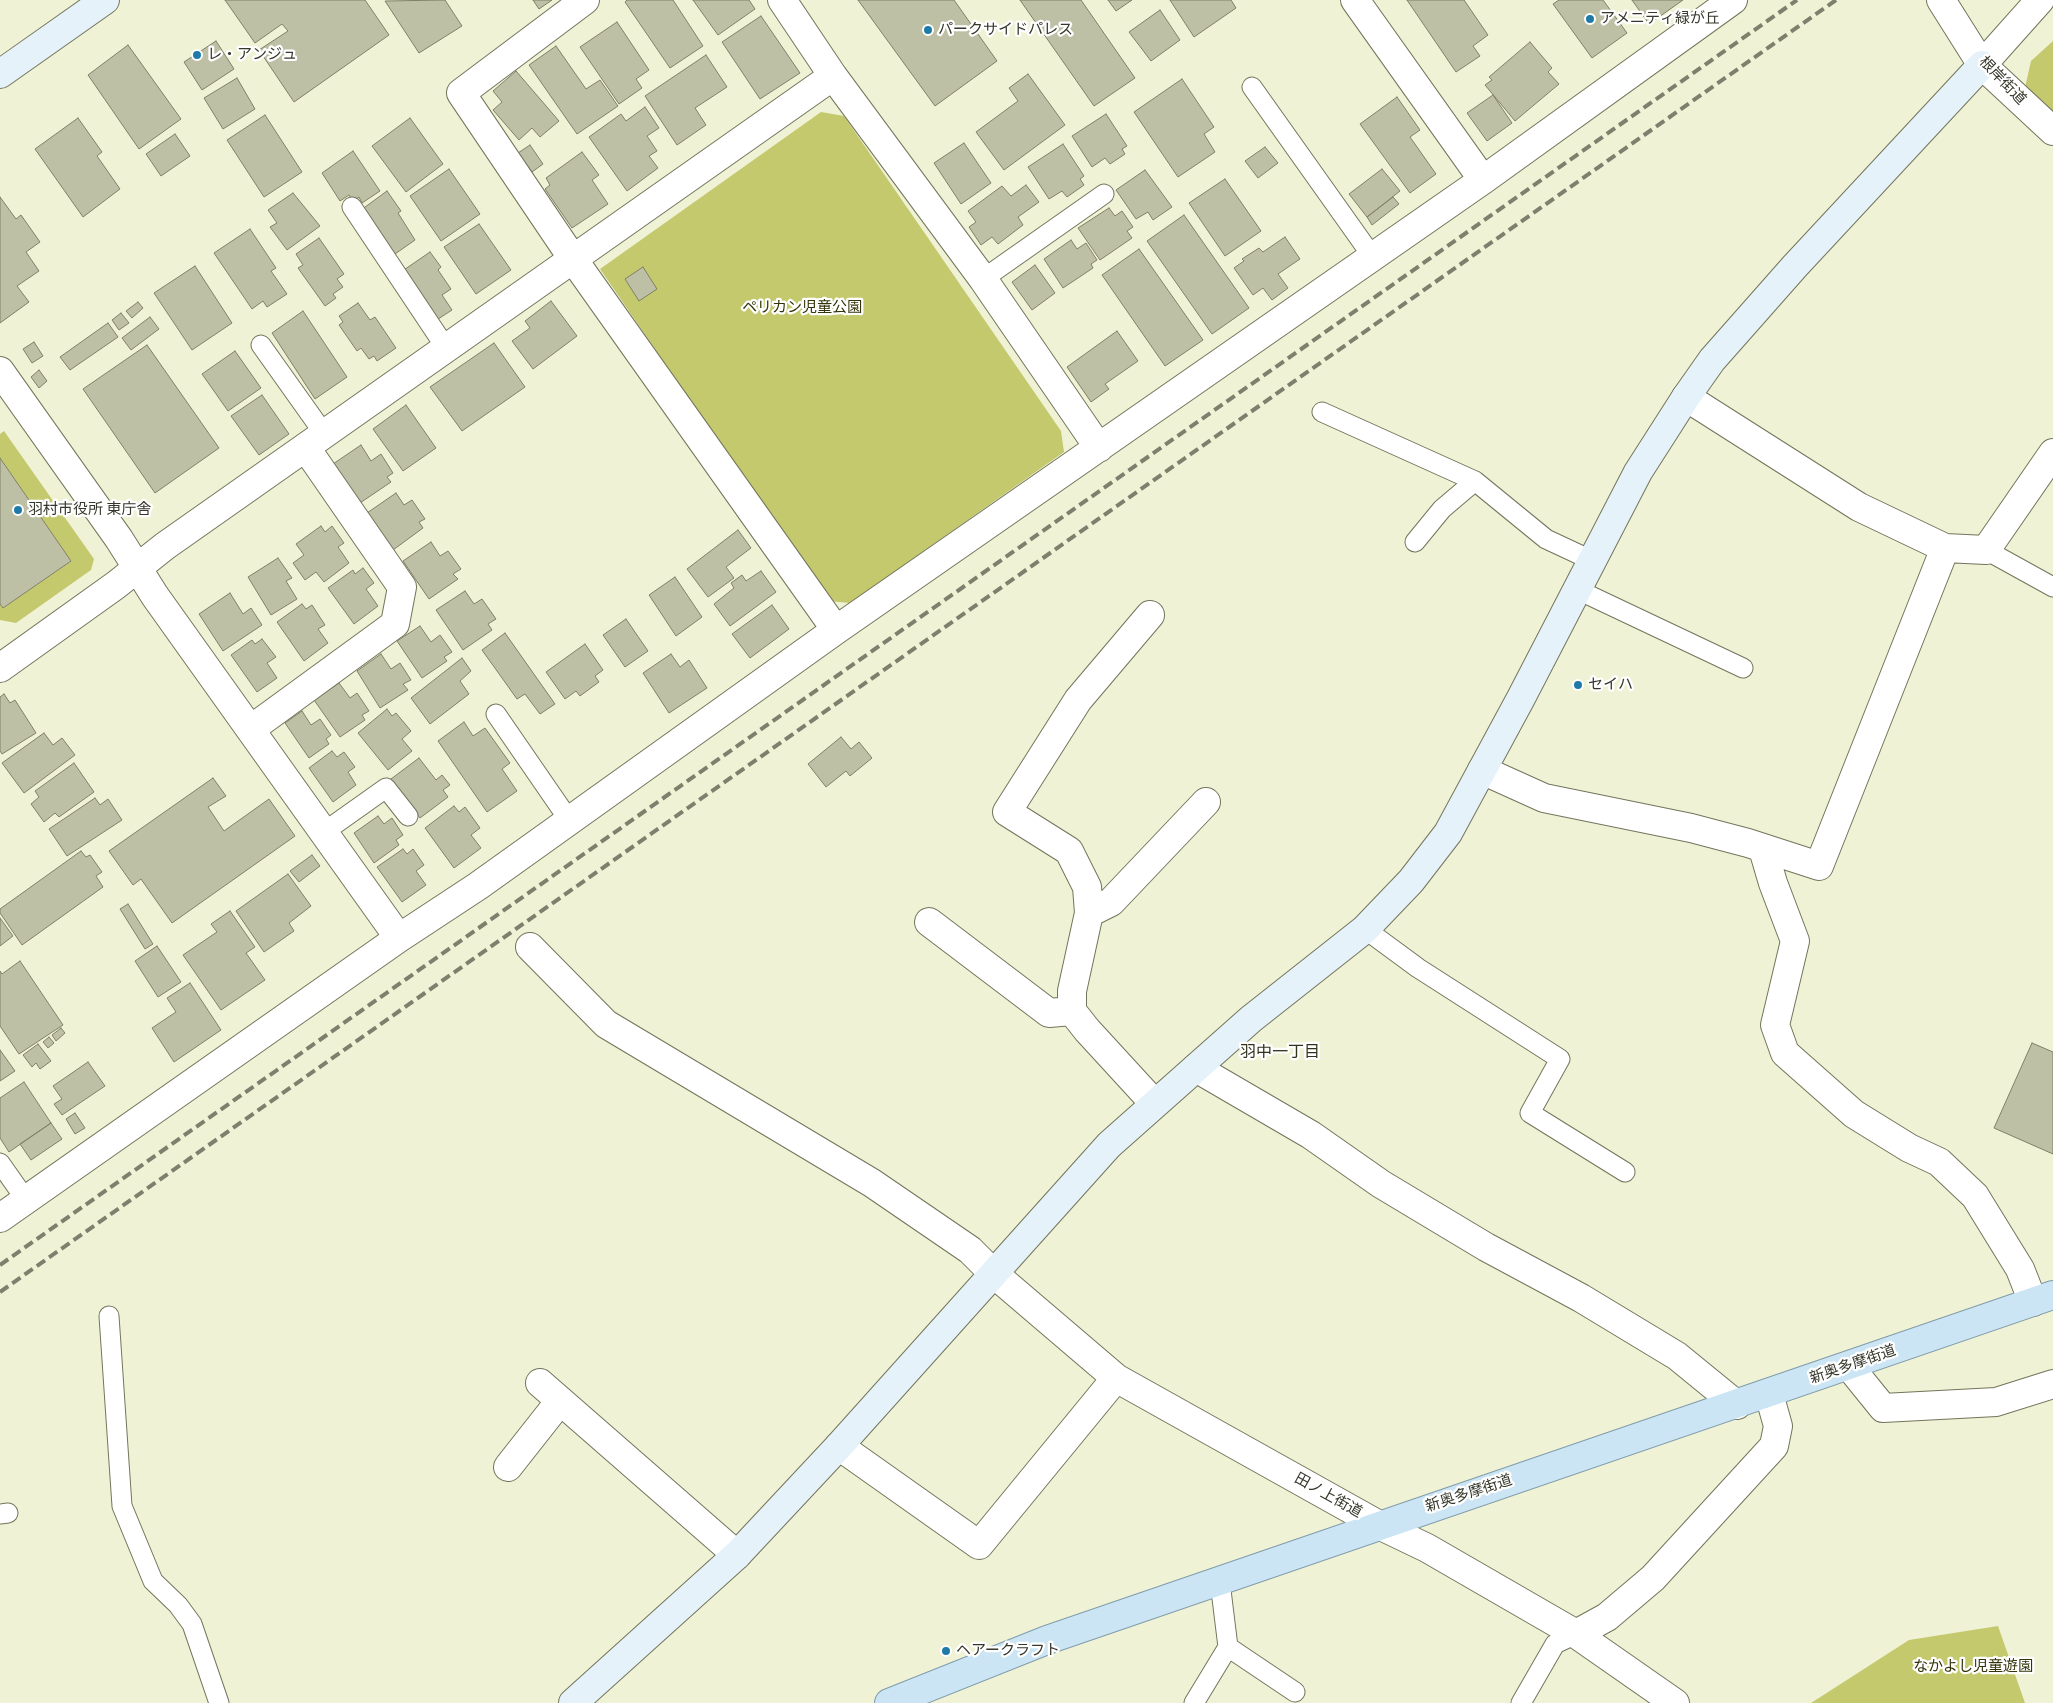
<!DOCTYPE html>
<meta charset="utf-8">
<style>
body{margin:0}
canvas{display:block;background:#f0f2d5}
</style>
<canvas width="2053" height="1703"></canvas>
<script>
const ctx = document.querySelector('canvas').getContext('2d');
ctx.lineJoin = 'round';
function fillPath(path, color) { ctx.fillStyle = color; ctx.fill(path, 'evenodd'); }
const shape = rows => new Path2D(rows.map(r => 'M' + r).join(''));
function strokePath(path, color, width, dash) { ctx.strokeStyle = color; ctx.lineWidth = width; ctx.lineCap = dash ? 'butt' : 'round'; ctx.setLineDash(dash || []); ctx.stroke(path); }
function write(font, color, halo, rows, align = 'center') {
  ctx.font = font + ' "Roboto Condensed","Noto Sans JP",sans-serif'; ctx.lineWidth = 4.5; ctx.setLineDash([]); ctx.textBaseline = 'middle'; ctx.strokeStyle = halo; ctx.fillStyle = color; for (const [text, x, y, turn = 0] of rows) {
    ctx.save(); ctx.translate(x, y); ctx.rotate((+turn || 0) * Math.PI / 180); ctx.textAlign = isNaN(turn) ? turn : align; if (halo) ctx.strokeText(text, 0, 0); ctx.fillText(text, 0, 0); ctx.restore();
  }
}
fillPath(shape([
 [2053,41,2053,121,2023,96,2031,61],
 [821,112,844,116,1061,431,1064,452,850,603,828,601,600,269],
 [4,431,94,559,91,570,16,623,0,620,0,604,3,608,71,561,0,458,0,434],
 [1998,1626,2025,1703,1811,1703,1909,1640]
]), '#c5c96e');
const building = shape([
 [225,0,365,0,389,35,294,102,259,50,288,31,282,24,255,43,225,0],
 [445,0,462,26,419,53,385,1,445,0],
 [533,0,552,0,539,9,533,0],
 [627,0,673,0,703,46,670,68,625,2,627,0],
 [693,0,749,0,755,9,718,35,693,0],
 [858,0,954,0,997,61,935,106,858,0],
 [1020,0,1081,0,1135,78,1094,106,1020,0],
 [1108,0,1132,0,1116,11,1108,0],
 [1170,0,1231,0,1236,8,1194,37,1170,0],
 [1407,0,1464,0,1488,35,1473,46,1480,56,1456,72,1407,0],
 [1559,0,1603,0,1627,33,1592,58,1553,4,1559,0],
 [1632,0,1683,0,1649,24,1632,0],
 [1160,10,1180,40,1151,61,1129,32,1160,10],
 [761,16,800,73,760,99,722,42,761,16],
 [617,22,649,70,636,79,642,88,619,104,580,47,617,22],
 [216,41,234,69,202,90,184,62,216,41],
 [1530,42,1552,68,1548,72,1559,84,1515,121,1485,85,1492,80,1489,77,1530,42],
 [128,45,181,119,139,149,88,75,128,45],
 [556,46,586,89,600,80,618,106,577,134,529,65,556,46],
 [706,55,727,87,695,108,706,125,677,145,645,96,706,55],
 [516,71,559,121,540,137,532,128,519,140,493,110,502,102,493,91,516,71],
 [1028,74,1065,125,1004,170,976,132,1018,101,1009,88,1028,74],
 [237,78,255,109,223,129,204,98,237,78],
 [1182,79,1214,127,1204,134,1215,152,1178,177,1134,112,1182,79],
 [1493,95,1512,123,1487,141,1467,113,1493,95],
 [1397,97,1420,130,1410,137,1436,174,1410,193,1360,124,1397,97],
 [645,107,659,128,647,136,657,151,649,156,658,168,627,191,589,137,621,114,626,121,645,107],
 [1106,114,1127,146,1122,149,1125,154,1110,164,1105,158,1092,167,1072,136,1106,114],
 [265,115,302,172,264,197,227,140,265,115],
 [78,118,102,152,97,156,120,189,83,217,35,149,78,118],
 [410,118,443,164,406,192,372,146,410,118],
 [175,134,190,156,161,176,146,154,175,134],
 [964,143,991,183,961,204,934,163,964,143],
 [1063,144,1084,176,1080,179,1084,185,1067,197,1062,191,1049,199,1028,167,1063,144],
 [530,145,543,164,532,172,518,153,530,145],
 [1265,147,1278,163,1258,178,1245,161,1265,147],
 [353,151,380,191,362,203,359,197,353,201,349,195,340,201,322,173,353,151],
 [582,152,599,175,592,180,608,204,572,228,545,189,550,185,546,178,582,152],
 [449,169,480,214,441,241,410,196,449,169],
 [1382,169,1400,191,1367,217,1349,194,1382,169],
 [1145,170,1172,207,1153,220,1148,212,1136,219,1116,190,1145,170],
 [1225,179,1261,231,1225,256,1189,203,1225,179],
 [1026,185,1039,202,1018,217,1023,225,998,244,992,237,981,245,969,227,976,222,968,211,1002,186,1011,196,1026,185],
 [387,191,401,211,398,213,415,240,395,254,361,210,387,191],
 [293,193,320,226,287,250,270,227,277,223,268,210,293,193],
 [0,197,16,219,21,215,40,242,26,252,39,271,17,286,29,302,0,323,0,197],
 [1393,197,1399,204,1372,225,1367,217,1393,197],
 [1109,208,1115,216,1122,211,1133,227,1127,231,1132,238,1100,260,1078,228,1109,208],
 [1184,215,1249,308,1212,334,1147,241,1184,215],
 [479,224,511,270,476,294,444,247,479,224],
 [250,229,276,268,271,271,287,294,267,307,263,301,252,309,214,253,250,229],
 [1285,237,1300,259,1278,274,1288,288,1272,300,1263,288,1253,295,1234,268,1244,261,1242,259,1259,248,1263,252,1285,237],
 [319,238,344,274,337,279,343,287,333,294,336,298,325,306,298,268,303,265,296,254,319,238],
 [1071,240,1077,249,1086,243,1097,260,1091,264,1093,268,1063,288,1044,259,1071,240],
 [1139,249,1203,340,1165,366,1102,275,1139,249],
 [430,252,441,267,438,270,451,289,442,295,452,310,432,323,398,274,430,252],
 [1035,265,1055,293,1032,310,1012,282,1035,265],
 [195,266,232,323,192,350,154,293,195,266],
 [643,267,657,289,639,301,625,279,643,267],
 [551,301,577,336,533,369,512,341,530,328,525,321,551,301],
 [138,302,143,308,132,318,126,311,138,302],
 [358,303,370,320,375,317,396,348,377,361,374,356,369,359,361,348,357,351,339,325,343,322,339,316,358,303],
 [303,311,347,377,315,399,272,333,303,311],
 [121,313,129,323,119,330,112,320,121,313],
 [150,317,159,329,131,350,122,338,150,317],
 [108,323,118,337,70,370,60,357,108,323],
 [1117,331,1138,361,1105,384,1109,389,1091,402,1067,367,1117,331],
 [34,342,43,356,32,363,23,349,34,342],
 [494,343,525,387,462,431,430,387,494,343],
 [147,345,219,448,155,493,83,389,147,345],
 [235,351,261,388,228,411,202,374,235,351],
 [39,370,47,381,39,388,31,377,39,370],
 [262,395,289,434,259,455,231,416,262,395],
 [406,405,436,448,403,471,373,429,406,405],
 [361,445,371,461,381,454,393,473,387,477,391,482,360,503,333,464,361,445],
 [0,458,71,561,3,608,0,604,0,458],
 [396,493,404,505,412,500,425,519,419,522,423,528,393,550,367,513,396,493],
 [321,526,325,532,332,526,344,543,338,547,349,563,324,582,316,572,305,580,293,563,304,555,296,544,321,526],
 [738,530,751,548,726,567,734,578,708,597,687,569,738,530],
 [431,542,440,556,448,551,461,569,453,574,458,579,429,599,403,561,431,542],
 [278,558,292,578,286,581,297,599,271,615,248,577,278,558],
 [363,568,374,583,366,589,378,606,354,624,328,588,353,570,355,574,363,568],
 [761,571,776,592,730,626,714,604,734,588,731,583,742,575,746,581,761,571],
 [675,577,702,617,676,636,649,595,675,577],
 [465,591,474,604,482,599,496,619,488,624,492,630,463,650,436,610,465,591],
 [230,593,243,614,251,608,262,625,223,651,199,614,230,593],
 [302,604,306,609,312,605,325,625,318,629,328,643,304,661,277,622,302,604],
 [772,605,789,629,750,658,732,634,772,605],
 [626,619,648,651,625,667,603,635,626,619],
 [420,626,431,642,440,635,452,652,444,657,447,661,422,678,397,641,420,626],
 [505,633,555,704,540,714,525,694,517,699,482,650,505,633],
 [262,639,276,657,267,663,277,678,257,692,231,655,252,640,255,644,262,639],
 [585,644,603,670,595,676,599,682,580,696,576,691,565,699,546,672,585,644],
 [381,654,391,669,400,663,411,680,403,684,408,690,380,708,357,671,381,654],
 [671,654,680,667,689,660,707,688,669,713,643,673,671,654],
 [462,658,471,671,460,681,469,694,430,724,411,698,462,658],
 [339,683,350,698,357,693,369,711,362,715,365,720,340,737,314,700,339,683],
 [4,694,10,703,15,700,36,733,2,754,0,751,0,697,4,694],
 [387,709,392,716,396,713,411,731,402,739,412,751,388,770,358,733,387,709],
 [302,711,311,725,320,719,331,735,326,739,329,744,309,758,285,723,302,711],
 [464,722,473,736,485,728,510,763,502,769,517,791,487,812,438,741,464,722],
 [44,733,53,745,62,738,75,755,24,793,2,763,44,733],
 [841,737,851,749,859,742,872,758,850,776,846,771,826,787,808,764,841,737],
 [332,751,337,757,344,752,355,767,348,772,356,785,333,802,309,768,332,751],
 [419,758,436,780,442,775,450,785,443,790,448,797,420,818,391,779,419,758],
 [74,763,94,792,59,817,55,813,44,822,31,804,39,797,35,791,74,763],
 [213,778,226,796,208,807,224,831,269,799,295,836,172,923,141,879,133,885,109,851,213,778],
 [95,798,100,805,108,799,122,820,67,856,49,829,95,798],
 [454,806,459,812,465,807,480,828,471,835,481,848,454,868,425,828,454,806],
 [378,816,384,824,392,818,403,835,396,840,399,845,374,863,354,833,378,816],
 [403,849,407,854,413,849,424,865,416,871,426,885,402,902,377,867,403,849],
 [81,851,86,857,90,855,102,872,96,876,103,887,22,945,0,913,0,909,81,851],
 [312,855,320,866,299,882,290,871,312,855],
 [288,874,311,906,289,923,294,931,264,952,236,911,288,874],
 [128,904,153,944,145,949,120,909,128,904],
 [230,911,255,947,246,953,265,980,221,1010,183,955,217,932,211,924,230,911],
 [0,918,13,936,0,946,0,918],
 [157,946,181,982,158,997,135,961,157,946],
 [20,961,63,1025,19,1054,0,1026,0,971,2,974,20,961],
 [190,983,221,1030,174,1062,152,1028,176,1012,167,998,190,983],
 [61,1028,65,1033,56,1041,52,1035,61,1028],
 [49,1037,54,1043,48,1048,43,1042,49,1037],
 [2032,1043,2053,1052,2053,1154,1994,1128,2032,1043],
 [38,1044,51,1061,40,1069,36,1063,32,1067,23,1055,38,1044],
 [0,1050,15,1071,0,1081,0,1050],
 [88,1062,105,1086,62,1115,54,1104,62,1099,53,1086,88,1062],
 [24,1082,51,1123,9,1152,0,1138,0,1098,24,1082],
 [75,1113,85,1128,75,1134,66,1119,75,1113],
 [51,1123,62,1139,31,1160,20,1144,51,1123]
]);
fillPath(building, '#bec0a5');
strokePath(building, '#7f8067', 1);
const lane = shape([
 [1252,87,1372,256],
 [352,207,446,348],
 [983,279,1104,194],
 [261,345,325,435],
 [1322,412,1475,481,1546,539,1591,560],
 [1415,542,1442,509,1475,481],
 [1986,550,2053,587],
 [1576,589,1743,668],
 [496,714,569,820],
 [324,832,386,788,408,816],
 [1365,929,1418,968,1560,1059,1530,1113,1625,1172],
 [0,1163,26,1200],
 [109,1316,122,1506,153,1581,178,1605,192,1624,219,1703],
 [0,1514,8,1513],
 [1228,1647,1295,1692],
 [1194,1703,1228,1647,1220,1582],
 [1521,1703,1555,1644,1576,1634]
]);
const street = shape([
 [585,0,461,93,573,259,836,630],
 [782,0,833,76,983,279,1099,448],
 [1355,0,1483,180],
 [1941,0,1982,65,2053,131],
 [1982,65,2040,0],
 [0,371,119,539,155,596,399,938],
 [1686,397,1859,507,1945,548,1986,550,2053,453],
 [0,668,116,585,165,546,833,76],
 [251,729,395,624,402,587,306,448],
 [1482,770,1544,798,1691,828,1748,843,1819,866,1945,548],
 [1763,849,1773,883,1795,941,1775,1025,1785,1053,1854,1114,1909,1148,1939,1162,1975,1196,2020,1269,2033,1302],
 [1089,913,1111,902,1206,802],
 [929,922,1049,1013,1072,1011,1087,1030,1154,1103],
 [530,947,606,1024,872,1183,970,1250,993,1273,1116,1378,1379,1525,1427,1548,1576,1634,1675,1703],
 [1072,1011,1072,991,1089,913,1087,887,1069,851,1007,812,1078,700,1150,615],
 [1196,1068,1311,1135,1381,1184,1486,1247,1581,1298,1677,1356,1737,1405],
 [0,1218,399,938,478,886,836,630,1483,180,1733,0],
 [1849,1366,1883,1408,1996,1402,2053,1384],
 [540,1383,737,1555],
 [839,1446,979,1545,1116,1378],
 [508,1467,560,1401],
 [1576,1634,1607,1617,1653,1578,1774,1446,1778,1426,1769,1394]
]);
const secondary = shape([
 [0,74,105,0],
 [573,1703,737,1555,839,1446,1109,1145,1251,1019,1365,929,1411,881,1448,833,1521,698,1638,472,1686,397,1712,360,1795,266,1982,65]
]);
const primary = shape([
 [889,1703,1047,1640,2053,1295]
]);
strokePath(lane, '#73755c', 21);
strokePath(street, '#73755c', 30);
strokePath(secondary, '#73755c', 30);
strokePath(primary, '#809caa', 30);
strokePath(lane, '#fff', 19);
strokePath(street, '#fff', 28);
strokePath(secondary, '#e5f2fa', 28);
strokePath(primary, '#cbe5f5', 28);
strokePath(shape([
 [0,1265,1797,0],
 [0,1292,1836,0]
]), '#7e7f6d', 4, [10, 5]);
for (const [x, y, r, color] of [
 [1590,19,5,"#1f7aa8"],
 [928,30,5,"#1f7aa8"],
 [197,55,5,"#1f7aa8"],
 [18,510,5,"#1f7aa8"],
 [1578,685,5,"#1f7aa8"],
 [946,1651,5,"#1f7aa8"]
]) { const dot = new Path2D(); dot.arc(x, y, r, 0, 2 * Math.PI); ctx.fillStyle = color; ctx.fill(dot); strokePath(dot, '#fff', 2); }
write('15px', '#36372b', '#fff', [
 ["アメニティ緑が丘",1600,19],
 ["パークサイドパレス",938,30],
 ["レ・アンジュ",207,55],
 ["羽村市役所 東庁舎",28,510],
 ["セイハ",1588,685],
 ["ヘアークラフト",956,1651]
], 'left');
write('15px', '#36372b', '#fff', [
 ["根岸街道",2002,81,46],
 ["新奥多摩街道",1853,1365,-19],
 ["新奥多摩街道",1469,1494,-18],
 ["田ノ上街道",1328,1496,29]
]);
write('15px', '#33340a', '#fff', [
 ["ペリカン児童公園",802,308],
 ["なかよし児童遊園",1973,1667]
]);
write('16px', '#31321b', '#fff', [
 ["羽中一丁目",1280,1053]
]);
</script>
